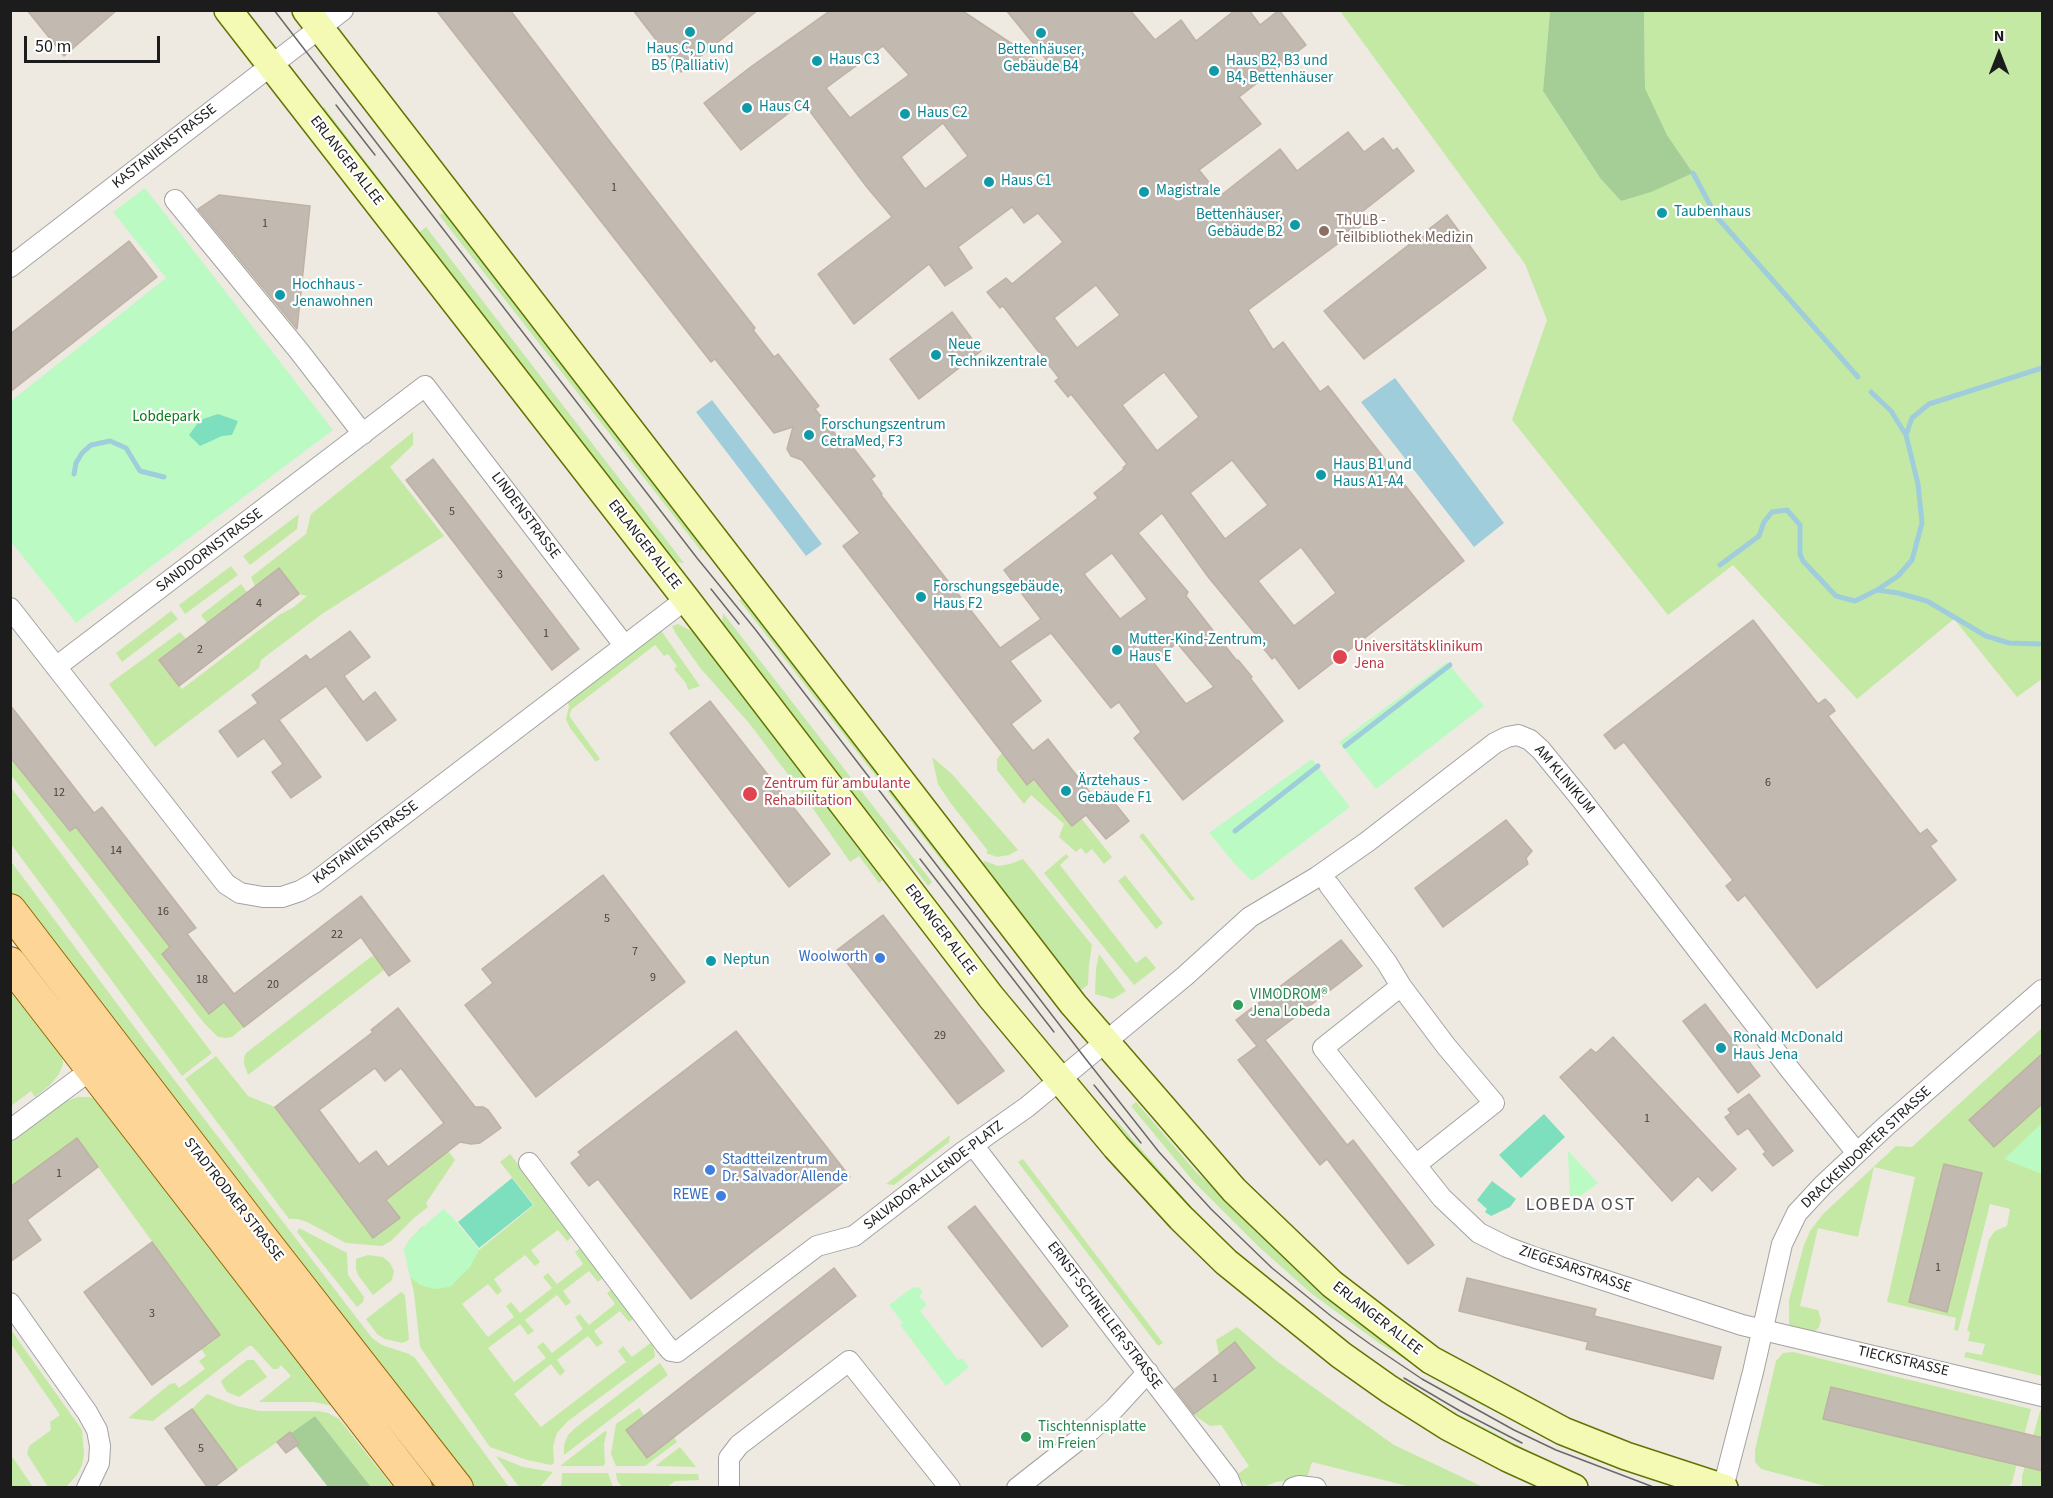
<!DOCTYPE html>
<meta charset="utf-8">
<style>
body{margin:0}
#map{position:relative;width:2053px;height:1498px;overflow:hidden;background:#eeeae1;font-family:"Source Sans 3",sans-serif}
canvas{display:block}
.frame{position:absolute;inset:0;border:12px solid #1c1c1c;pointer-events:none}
.north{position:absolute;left:1969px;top:24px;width:60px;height:60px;-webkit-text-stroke:4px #fff;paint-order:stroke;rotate:0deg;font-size:16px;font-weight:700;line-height:24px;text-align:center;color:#1c1c1c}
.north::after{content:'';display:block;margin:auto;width:21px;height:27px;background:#1c1c1c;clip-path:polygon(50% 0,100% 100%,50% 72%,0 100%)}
.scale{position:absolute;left:24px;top:36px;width:136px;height:27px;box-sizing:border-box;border:3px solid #1c1c1c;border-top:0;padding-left:8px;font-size:18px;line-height:21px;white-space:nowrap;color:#1c1c1c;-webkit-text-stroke:4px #fff;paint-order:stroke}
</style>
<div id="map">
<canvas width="2053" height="1498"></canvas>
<div class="frame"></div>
<div class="north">N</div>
<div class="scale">50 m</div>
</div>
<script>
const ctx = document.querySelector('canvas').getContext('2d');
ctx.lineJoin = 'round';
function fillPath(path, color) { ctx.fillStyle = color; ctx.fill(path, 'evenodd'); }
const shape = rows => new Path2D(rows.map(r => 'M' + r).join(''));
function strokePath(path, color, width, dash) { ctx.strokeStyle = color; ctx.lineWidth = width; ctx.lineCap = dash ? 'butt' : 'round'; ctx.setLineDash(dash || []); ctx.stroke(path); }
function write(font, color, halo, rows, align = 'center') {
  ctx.font = font + ' "Source Sans 3",sans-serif'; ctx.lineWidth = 4.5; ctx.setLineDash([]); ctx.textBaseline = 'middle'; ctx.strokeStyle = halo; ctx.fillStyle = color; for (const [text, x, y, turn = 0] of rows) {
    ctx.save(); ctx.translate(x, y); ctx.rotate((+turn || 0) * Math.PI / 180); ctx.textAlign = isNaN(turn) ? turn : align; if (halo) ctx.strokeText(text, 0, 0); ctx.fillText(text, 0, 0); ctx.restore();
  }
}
fillPath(shape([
 [1340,11,1550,11,1543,91,1600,178,1621,201,1693,173,1667,135,1645,88,1644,11,2042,11,2042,679,2017,697,1954,619,1857,699,1733,565,1668,615,1512,420,1547,320,1525,264],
 [324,107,420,232,426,227,684,563,673,562,321,110],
 [446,212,531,323,708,546,701,551,439,215],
 [413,432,413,445,390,467,444,536,322,614,261,660,259,668,155,747,109,684,180,632,186,639,159,660,182,689,279,615,294,607,307,596,299,594,279,568,255,586,251,577,306,534,311,514],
 [299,514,297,529,250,565,243,556],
 [231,566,238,575,185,614,179,605],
 [241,584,247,592,207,623,201,615],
 [747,598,954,864,948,869,739,600],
 [171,611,178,619,122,662,116,653],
 [723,613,932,882,928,886,900,849,865,811,722,625],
 [678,624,695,633,828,802,883,880,879,883,859,856,850,862,802,793,749,723,701,669,676,634,672,626],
 [660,629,700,686,688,690,686,683,674,669,677,666,668,654,664,656,655,645,572,709,570,713,570,717,600,759,596,762,570,728,566,719,569,706,567,701],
 [1002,753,1026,785,1034,779,1072,826,1081,818,1112,857,1104,864,1092,849,1086,854,1081,848,1076,852,1059,837,1064,824,1031,795,1024,804,997,770,997,759],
 [10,757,69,831,76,827,170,947,162,954,208,1014,224,1002,244,1027,232,1037,226,1038,218,1037,204,1023,11,775],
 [932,757,952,774,1018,850,1009,855,997,857,986,853,988,851,949,801,938,784],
 [10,786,212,1053,182,1076,11,844],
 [1143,833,1195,899,1191,901,1139,836],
 [1066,854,1069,857,1060,865,1136,963,1146,956,1156,968,1134,985,1044,873],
 [1023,859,1092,945,1089,965,1088,985,1081,990,982,863,985,861,998,866,1010,864],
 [10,860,150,1048,372,1338,382,1345,409,1354,415,1358,509,1487,470,1487,11,895],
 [1125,875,1163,923,1156,929,1118,881],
 [1099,954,1126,991,1113,999,1095,994,1096,969],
 [372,956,375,957,384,970,248,1075,244,1064,244,1058,246,1053],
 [11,978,62,1051,63,1064,59,1074,50,1085,35,1097,31,1091,11,1106],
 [2042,1028,2042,1376,1964,1357,1966,1352,1982,1355,1985,1344,1968,1341,1970,1332,1967,1331,1989,1239,1995,1231,2007,1226,2010,1209,1990,1204,1958,1331,1954,1330,1956,1318,1887,1302,1915,1177,1874,1167,1858,1237,1818,1228,1800,1306,1818,1310,1821,1320,1819,1327,1813,1334,1792,1329,1789,1325,1789,1300,1804,1245,1810,1231,1823,1214,1896,1146,1912,1147],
 [216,1056,248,1096,275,1107,373,1237,400,1218,387,1199,448,1151,455,1160,426,1203,428,1207,414,1218,391,1241,382,1246,346,1243,307,1222,298,1219,289,1219,185,1079],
 [78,1097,89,1097,98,1100,343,1408,314,1402,259,1402,291,1376,281,1365,278,1369,273,1369,252,1346,249,1346,153,1421,128,1418,170,1384,175,1383,179,1388,205,1369,199,1361,206,1356,201,1349,220,1335,77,1138,19,1181,11,1193,11,1140,47,1112,66,1101],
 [1136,1102,1196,1172,1329,1294,1680,1487,1674,1487,1651,1480,1558,1442,1464,1396,1379,1343,1312,1294,1258,1246,1194,1182,1131,1106],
 [1115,1119,1187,1202,1249,1264,1349,1346,1435,1402,1527,1450,1524,1457,1404,1390,1234,1258,1109,1125],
 [950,1135,949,1142,894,1185,886,1184],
 [510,1154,574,1235,567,1241,558,1230,531,1250,540,1262,535,1266,525,1255,494,1279,502,1291,497,1295,488,1284,462,1304,488,1337,514,1317,506,1306,511,1302,520,1313,552,1288,543,1277,548,1273,557,1284,583,1264,575,1252,584,1245,607,1274,598,1282,589,1271,563,1291,571,1302,566,1306,557,1295,525,1320,534,1331,528,1335,520,1324,488,1348,514,1382,546,1358,537,1347,543,1342,552,1353,583,1329,575,1317,580,1314,589,1325,615,1304,607,1293,616,1286,638,1315,629,1322,620,1311,594,1331,603,1343,597,1347,588,1336,557,1360,565,1371,560,1376,551,1364,514,1394,541,1427,626,1362,618,1351,623,1346,632,1357,653,1341,655,1357,568,1421,557,1433,553,1446,554,1463,551,1465,527,1460,490,1447,420,1347,414,1293,404,1249,410,1239,423,1226,427,1231,456,1222,479,1250,534,1205,500,1162],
 [1023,1159,1163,1343,1158,1346,1018,1162],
 [299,1228,347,1253,348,1275,364,1297,363,1302,357,1307,297,1232],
 [368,1255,383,1257,390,1263,394,1271,392,1280,373,1295,358,1275,356,1269,356,1259],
 [401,1292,405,1295,409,1340,402,1343,385,1339,377,1334,366,1319],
 [1237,1327,1278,1362,1394,1445,1483,1487,1411,1487,1312,1462,1307,1478,1276,1482,1263,1487,1249,1487,1235,1476,1249,1466,1221,1425,1210,1426,1194,1415,1254,1368,1219,1355,1216,1340],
 [11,1330,82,1430,84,1454,82,1465,77,1475,66,1487,48,1487,27,1454,29,1446,51,1430,50,1422,60,1415,11,1344],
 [1793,1352,2031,1409,2012,1483,2009,1487,1829,1487,1761,1469,1755,1462,1755,1450,1776,1361,1783,1353],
 [247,1360,254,1360,267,1377,239,1397,227,1392,221,1382,223,1379],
 [660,1363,668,1375,564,1455,564,1445,568,1435,575,1428],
 [207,1394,237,1406,259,1411,318,1411,328,1413,339,1419,393,1487,371,1487,315,1416,237,1470,192,1409],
 [639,1408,644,1415,626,1430,647,1457,674,1437,677,1442,645,1466,616,1466,611,1454,616,1424],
 [2040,1411,2042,1411,2042,1487,2022,1488,2022,1476],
 [605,1431,607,1432,604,1444,605,1464,603,1466,560,1466],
 [680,1447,696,1467,655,1466],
 [10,1455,11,1455,33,1487,11,1487],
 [496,1456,523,1467,553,1472,540,1487,519,1487],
 [562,1473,608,1473,613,1487,561,1487],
 [616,1473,698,1474,699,1480,675,1481,667,1487,622,1487,617,1480]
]), '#c4e9a5');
fillPath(shape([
 [1550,11,1644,11,1645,88,1667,135,1693,173,1651,192,1621,201,1600,178,1543,91],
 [315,1416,371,1487,328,1487,296,1446,299,1443,291,1433]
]), '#a4ce95');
fillPath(shape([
 [145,188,333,430,76,623,11,542,11,401,166,278,113,212],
 [1447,662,1484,706,1376,789,1339,742],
 [1312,759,1350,807,1252,881,1233,862,1209,833],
 [2042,1123,2042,1174,2004,1159],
 [1568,1151,1598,1183,1570,1204],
 [443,1209,451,1216,479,1250,470,1267,450,1287,434,1289,420,1285,410,1277,404,1249,410,1239],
 [919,1287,923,1292,919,1296,927,1305,920,1311,958,1360,962,1358,969,1367,946,1386,900,1325,903,1323,889,1305,912,1288]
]), '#bcfac3');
fillPath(shape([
 [218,414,238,421,232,435,222,436,200,446,189,435,200,420],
 [1544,1114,1565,1137,1521,1178,1499,1155],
 [512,1178,533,1205,479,1248,458,1222],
 [1492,1181,1516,1199,1510,1207,1491,1216,1485,1212,1487,1209,1477,1200]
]), '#7ddfbd');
fillPath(shape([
 [1395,378,1504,523,1474,547,1361,402],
 [712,400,822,544,806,556,696,412]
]), '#a0cddc');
strokePath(shape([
 [1693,173,1716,216,1858,377],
 [1871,392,1891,411,1906,435],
 [74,474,76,463,82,453,91,445,110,441,126,448,140,471,164,477],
 [1720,565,1759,536,1764,522,1772,512,1787,510,1800,525,1800,554,1803,561,1836,596,1855,601,1877,590,1898,593,1927,601,1986,636,2009,643,2039,644],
 [1877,590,1898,576,1912,560,1922,523,1918,484,1906,435,1912,418,1929,404,2042,368],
 [1345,746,1450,665],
 [1235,831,1318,766]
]), '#a0cddc', 5);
const building = shape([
 [27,10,117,10,64,56,27,10],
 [436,10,510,10,611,143,755,328,753,330,774,357,778,354,819,406,815,409,840,440,844,436,875,476,871,479,882,494,881,495,1000,648,1041,619,1004,570,1098,498,1094,493,1124,469,1123,468,1127,464,1071,394,1068,397,1055,381,1059,378,1003,306,1000,308,987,292,1006,278,1012,284,1063,242,1038,213,1024,223,1012,207,958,247,972,268,945,286,929,264,854,324,818,274,892,217,866,186,803,102,741,150,704,103,752,66,831,10,961,10,1059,75,1006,10,1130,10,1155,40,1181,20,1196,41,1235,10,1249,10,1260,25,1279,10,1306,45,1239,97,1261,124,1199,170,1220,196,1280,149,1297,171,1348,132,1364,152,1383,138,1393,151,1397,148,1414,171,1363,211,1370,220,1248,310,1273,350,1283,342,1320,392,1328,386,1464,561,1299,689,1275,657,1272,659,1260,644,1262,642,1209,578,1162,513,1138,533,1188,592,1186,596,1237,661,1238,660,1252,677,1250,678,1283,721,1183,800,1134,738,1141,732,1119,702,1111,708,1051,633,1010,661,1041,701,1011,724,1033,751,1048,739,1099,804,1109,796,1129,821,1106,839,1086,815,1072,826,1034,779,1027,785,843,546,860,533,802,460,791,456,787,449,793,427,774,433,715,359,711,362,436,10],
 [883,46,909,75,850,118,826,88,883,46],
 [943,123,968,156,925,189,901,157,943,123],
 [1096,285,1120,315,1077,348,1054,318,1096,285],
 [1164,372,1199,417,1157,451,1122,405,1164,372],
 [1232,460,1268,505,1225,539,1190,493,1232,460],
 [1301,547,1336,593,1294,626,1258,581,1301,547],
 [1112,553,1147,599,1120,619,1084,574,1112,553],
 [1177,643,1214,687,1186,704,1153,662,1177,643],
 [633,10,758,10,681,72,633,10],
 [219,195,310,206,297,329,198,209,219,195],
 [1447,215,1486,268,1364,359,1324,311,1447,215],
 [129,241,157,277,10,392,10,334,129,241],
 [952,312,981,351,919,399,890,359,952,312],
 [433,459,579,649,552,670,406,480,433,459],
 [279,568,299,594,179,686,159,660,279,568],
 [1753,620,1818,704,1825,699,1831,705,1835,711,1828,716,1920,834,1927,829,1937,841,1930,846,1956,880,1817,988,1745,895,1738,901,1726,886,1733,880,1624,742,1615,749,1604,735,1753,620],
 [350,631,370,657,344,676,363,702,375,692,396,720,367,741,326,686,279,720,321,777,291,798,272,772,283,764,264,738,238,757,219,731,258,703,252,695,306,655,310,660,350,631],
 [710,701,830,854,789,887,670,733,710,701],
 [10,705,94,813,102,807,196,928,187,934,234,994,361,896,410,961,389,976,361,937,244,1027,224,1002,209,1014,162,954,170,947,76,827,70,831,10,757,10,705],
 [1506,820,1532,851,1526,858,1528,864,1443,927,1415,888,1506,820],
 [603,875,685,982,536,1097,465,1005,493,983,482,969,603,875],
 [883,915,1004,1071,958,1104,837,950,883,915],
 [1341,940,1362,966,1265,1040,1347,1145,1353,1140,1434,1245,1408,1264,1327,1159,1320,1165,1238,1060,1257,1046,1236,1020,1341,940],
 [1705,1004,1760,1076,1738,1093,1683,1021,1705,1004],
 [398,1008,475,1107,483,1107,488,1110,501,1128,480,1143,471,1144,460,1142,386,1200,400,1218,373,1238,275,1107,373,1032,371,1030,398,1008],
 [375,1068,385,1081,401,1068,444,1123,388,1167,376,1151,359,1164,319,1110,375,1068],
 [736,1031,850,1177,691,1299,598,1179,589,1186,571,1163,581,1155,578,1152,736,1031],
 [1613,1037,1736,1169,1712,1191,1698,1176,1672,1201,1560,1077,1591,1049,1596,1053,1613,1037],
 [2043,1053,2043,1103,1994,1147,1969,1120,2043,1053],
 [1749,1094,1793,1151,1773,1166,1763,1154,1766,1152,1748,1128,1738,1135,1725,1117,1731,1113,1728,1109,1749,1094],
 [77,1138,98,1167,27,1220,41,1240,10,1262,10,1187,77,1138],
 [1944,1164,1982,1173,1947,1312,1909,1302,1944,1164],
 [975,1206,1068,1326,1042,1347,948,1227,975,1206],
 [152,1242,220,1335,152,1385,84,1292,152,1242],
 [834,1268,856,1296,647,1458,626,1430,834,1268],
 [1467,1278,1596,1309,1594,1316,1721,1347,1713,1379,1586,1349,1588,1342,1459,1311,1467,1278],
 [1235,1342,1255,1368,1194,1414,1175,1389,1235,1342],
 [1831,1387,2043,1438,2043,1471,1823,1419,1831,1387],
 [192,1409,237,1470,213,1488,208,1488,165,1428,192,1409],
 [290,1432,299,1444,286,1453,277,1442,290,1432]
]);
fillPath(building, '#c2b9b1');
strokePath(building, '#bfb1a3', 1.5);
const street = shape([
 [175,200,299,351,363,434],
 [10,267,343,10],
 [10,608,226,884,240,893,263,897,282,897,300,891,314,883,686,599],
 [56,667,425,386,624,645],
 [1329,885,1387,963,1401,986],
 [10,1130,92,1069],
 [973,1145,1228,1478,1232,1488],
 [529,1163,665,1344,671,1351,677,1352,817,1246,854,1236,963,1152,1027,1107,1185,976,1250,917,1317,877,1367,842,1495,743,1507,737,1518,735,1530,740,1541,750,1581,799,1791,1071,1857,1153],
 [1417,1164,1494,1103,1446,1046,1401,986,1323,1048,1442,1198,1479,1233,1507,1247,1536,1258,1742,1325,2042,1396],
 [10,1303,87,1412,97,1430,100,1446,99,1463,87,1488],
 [729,1488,729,1458,739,1445,849,1361,950,1488],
 [1017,1488,1091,1430,1114,1409,1148,1372],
 [1293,1488,1299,1486,1316,1488],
 [1723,1488,1753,1372,1782,1244,1797,1213,1823,1185,1886,1126,2042,990]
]);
const secondary = shape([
 [228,10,686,599,991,997,1116,1147,1181,1218,1226,1262,1341,1355,1389,1389,1449,1427,1508,1458,1574,1488],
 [306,10,1073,1004,1234,1190,1332,1284,1431,1360,1563,1431,1626,1456,1724,1488]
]);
const primary = shape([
 [10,910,257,1232,457,1488],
 [10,963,416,1488]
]);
strokePath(street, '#a3a3a3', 22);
strokePath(secondary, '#627303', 30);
strokePath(primary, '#946800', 34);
strokePath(street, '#fff', 20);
strokePath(secondary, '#f4fab3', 27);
strokePath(primary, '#fdd597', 32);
strokePath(shape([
 [274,10,697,558,755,629,1085,1058,1159,1152,1211,1209,1272,1268,1331,1316,1370,1344,1422,1379,1514,1430,1556,1450,1656,1488],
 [336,105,375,155],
 [711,589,739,624],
 [920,859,1054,1032],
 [1094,1085,1141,1143],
 [1404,1378,1460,1411,1522,1443]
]), '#6a6a6a', 1.5);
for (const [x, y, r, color] of [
 [690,32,6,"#0f9aa8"],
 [1041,33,6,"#0f9aa8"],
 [817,61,6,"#0f9aa8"],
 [1214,71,6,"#0f9aa8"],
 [747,108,6,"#0f9aa8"],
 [905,114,6,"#0f9aa8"],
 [989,182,6,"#0f9aa8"],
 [1144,192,6,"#0f9aa8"],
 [1662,213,6,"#0f9aa8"],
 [1295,225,6,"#0f9aa8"],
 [1324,231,6,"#8d6e63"],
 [280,295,6,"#0f9aa8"],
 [936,355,6,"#0f9aa8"],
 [809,435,6,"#0f9aa8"],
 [1321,475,6,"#0f9aa8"],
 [921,597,6,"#0f9aa8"],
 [1117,650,6,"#0f9aa8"],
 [1340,657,8,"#e0444e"],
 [1066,791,6,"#0f9aa8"],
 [750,794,8,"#e0444e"],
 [880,958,6,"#3f7fe0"],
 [711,961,6,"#0f9aa8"],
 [1238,1005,6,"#2e9e5b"],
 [1721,1048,6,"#0f9aa8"],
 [710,1170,6,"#3f7fe0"],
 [721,1196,6,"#3f7fe0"],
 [1026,1437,6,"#2e9e5b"]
]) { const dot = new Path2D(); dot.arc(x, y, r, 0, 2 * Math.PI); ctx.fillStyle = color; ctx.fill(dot); strokePath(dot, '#fff', 2); }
write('12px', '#464341', null, [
 ["1",614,188],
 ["1",265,224],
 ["5",452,512],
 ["3",500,575],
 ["4",259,604],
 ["1",546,634],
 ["2",200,650],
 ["6",1768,783],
 ["12",59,793],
 ["14",116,851],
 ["16",163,912],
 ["5",607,919],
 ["22",337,935],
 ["7",635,952],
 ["9",653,978],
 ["18",202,980],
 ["20",273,985],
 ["29",940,1036],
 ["1",1647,1119],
 ["1",59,1174],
 ["1",1938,1268],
 ["3",152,1314],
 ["1",1215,1379],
 ["5",201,1449]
]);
write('15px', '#0d838f', '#fff', [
 ["Haus C, D und",690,50,"center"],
 ["B5 (Palliativ)",690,67,"center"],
 ["Bettenhäuser,",1041,51,"center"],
 ["Gebäude B4",1041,68,"center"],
 ["Haus C3",829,61],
 ["Haus B2, B3 und",1226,62],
 ["B4, Bettenhäuser",1226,79],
 ["Haus C4",759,108],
 ["Haus C2",917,114],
 ["Haus C1",1001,182],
 ["Magistrale",1156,192],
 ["Taubenhaus",1674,213],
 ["Bettenhäuser,",1283,216,"right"],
 ["Gebäude B2",1283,233,"right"],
 ["Hochhaus -",292,286],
 ["Jenawohnen",292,303],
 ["Neue",948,346],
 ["Technikzentrale",948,363],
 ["Forschungszentrum",821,426],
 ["CetraMed, F3",821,443],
 ["Haus B1 und",1333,466],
 ["Haus A1-A4",1333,483],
 ["Forschungsgebäude,",933,588],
 ["Haus F2",933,605],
 ["Mutter-Kind-Zentrum,",1129,641],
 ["Haus E",1129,658],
 ["Ärztehaus -",1078,782],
 ["Gebäude F1",1078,799],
 ["Neptun",723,961],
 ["Ronald McDonald",1733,1039],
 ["Haus Jena",1733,1056]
], 'left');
write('15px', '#1c1c1c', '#fff', [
 ["KASTANIENSTRASSE",165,147,-38],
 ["ERLANGER ALLEE",346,161,52],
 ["LINDENSTRASSE",525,516,53],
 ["ERLANGER ALLEE",644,545,52],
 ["SANDDORNSTRASSE",210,551,-37],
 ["AM KLINIKUM",1564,780,50],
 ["KASTANIENSTRASSE",366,843,-37],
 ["ERLANGER ALLEE",940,930,53],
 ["DRACKENDORFER STRASSE",1867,1148,-43],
 ["SALVADOR-ALLENDE-PLATZ",934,1176,-37],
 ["STADTRODAER STRASSE",233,1200,52],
 ["ZIEGESARSTRASSE",1575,1270,19],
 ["ERNST-SCHNELLER-STRASSE",1104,1316,53],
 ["ERLANGER ALLEE",1377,1319,38],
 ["TIECKSTRASSE",1903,1362,13]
]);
write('15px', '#785e54', '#fff', [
 ["ThULB -",1336,222],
 ["Teilbibliothek Medizin",1336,239]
], 'left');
write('15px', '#097a17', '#fff', [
 ["Lobdepark",166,418]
]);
write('15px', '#be3a42', '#fff', [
 ["Universitätsklinikum",1354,648],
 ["Jena",1354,665],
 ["Zentrum für ambulante",764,785],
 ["Rehabilitation",764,802]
], 'left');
write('15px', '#366cbe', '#fff', [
 ["Woolworth",868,958],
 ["Stadtteilzentrum",722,1161,"left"],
 ["Dr. Salvador Allende",722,1178,"left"],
 ["REWE",709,1196]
], 'right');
write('15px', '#27864d', '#fff', [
 ["VIMODROM®",1250,996],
 ["Jena Lobeda",1250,1013],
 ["Tischtennisplatte",1038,1428],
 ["im Freien",1038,1445]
], 'left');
ctx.letterSpacing = '1.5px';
write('18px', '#4f4f4f', '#fff', [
 ["LOBEDA OST",1581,1206]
]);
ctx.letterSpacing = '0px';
</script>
